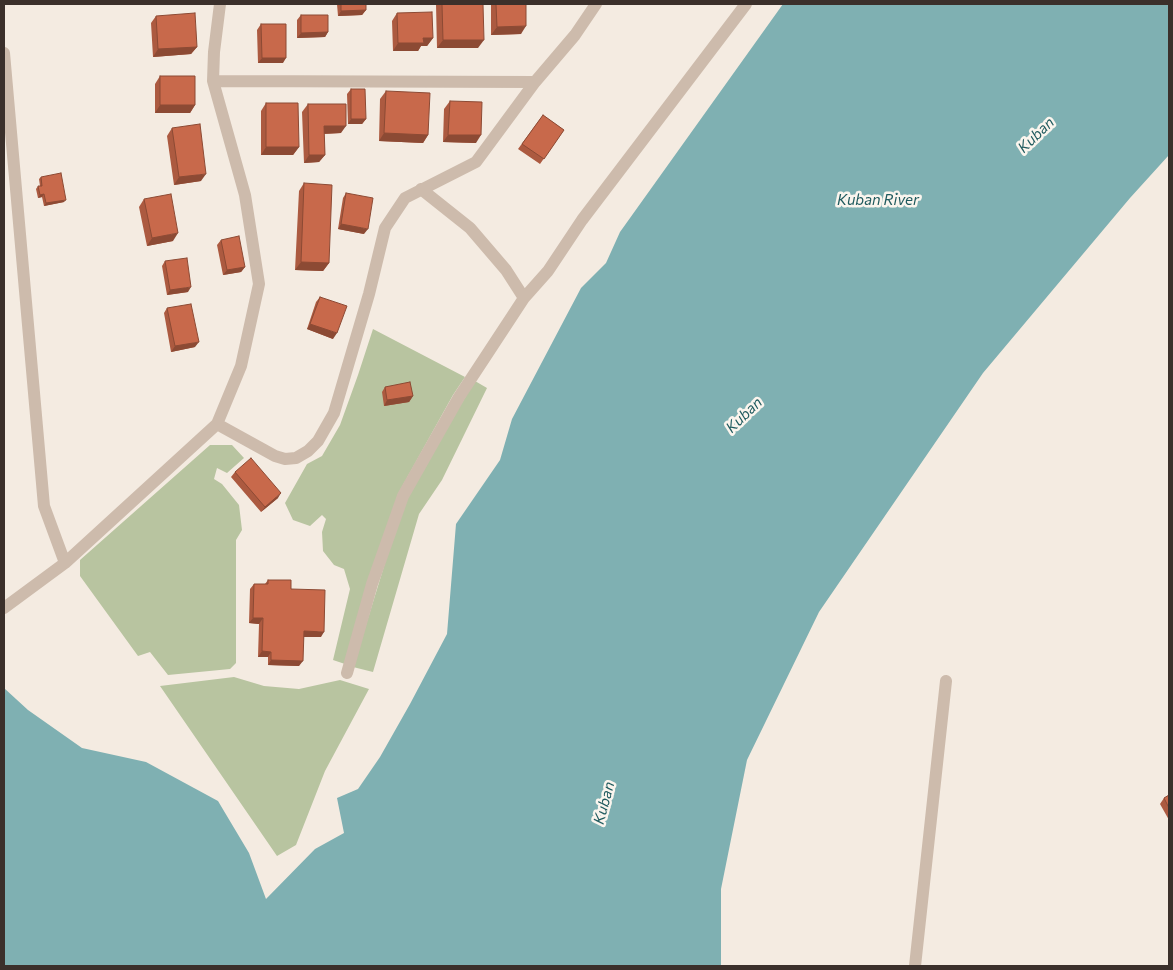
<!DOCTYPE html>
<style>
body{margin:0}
#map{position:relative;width:1173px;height:970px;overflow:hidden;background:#f4ebe1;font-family:Commissioner,sans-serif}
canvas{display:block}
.frame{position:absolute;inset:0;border:5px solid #3b302b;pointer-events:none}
</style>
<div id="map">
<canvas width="1173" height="970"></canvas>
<div class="frame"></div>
</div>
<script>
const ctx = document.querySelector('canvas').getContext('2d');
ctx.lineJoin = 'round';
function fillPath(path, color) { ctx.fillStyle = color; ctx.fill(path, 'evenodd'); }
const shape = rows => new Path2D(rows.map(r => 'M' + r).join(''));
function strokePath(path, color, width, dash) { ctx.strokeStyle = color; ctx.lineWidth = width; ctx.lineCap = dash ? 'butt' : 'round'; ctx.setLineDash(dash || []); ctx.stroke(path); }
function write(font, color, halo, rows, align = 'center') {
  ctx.font = font + ' Commissioner,sans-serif'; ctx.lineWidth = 5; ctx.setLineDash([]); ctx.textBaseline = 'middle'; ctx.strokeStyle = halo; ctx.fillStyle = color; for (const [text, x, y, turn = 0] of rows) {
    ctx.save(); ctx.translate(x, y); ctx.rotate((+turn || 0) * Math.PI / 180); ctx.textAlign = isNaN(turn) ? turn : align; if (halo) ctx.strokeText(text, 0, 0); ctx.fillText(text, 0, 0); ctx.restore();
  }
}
fillPath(shape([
 [373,329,465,377,453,395,398,494,345,664,333,660,350,589,344,569,334,565,323,551,322,532,326,519,322,515,310,526,293,520,285,503,307,464,322,456,340,425,358,375],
 [475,381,487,388,442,480,419,514,373,672,353,667,406,495],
 [210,445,232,445,244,458,227,473,217,468,214,479,222,484,239,505,242,530,236,540,236,663,230,669,168,675,150,652,138,656,80,576,80,560],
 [234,677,264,686,299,689,340,680,369,689,325,771,296,845,277,856,160,686]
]), '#b8c4a0');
fillPath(shape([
 [783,4,1169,4,1169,155,1130,198,983,373,819,612,747,760,721,889,721,966,4,966,4,688,28,710,82,748,146,762,218,801,249,853,266,899,315,849,344,833,337,798,358,789,380,757,410,704,447,634,456,524,500,460,512,419,581,288,606,263,620,232]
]), '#7fb0b2');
strokePath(shape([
 [4,53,44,506,65,563],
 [213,81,535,82],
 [421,189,470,228,506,270,524,298],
 [217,424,275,456,285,459,296,458,308,451,318,441,334,413,369,294,385,228,405,198,476,162,535,82,575,35,596,4],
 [4,608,65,563,217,424,241,366,259,284,245,195,213,81,214,52,220,4],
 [347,673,372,584,403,496,459,397,524,298,548,271,582,220,746,4],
 [915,966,946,681]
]), '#cdbbac', 12);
fillPath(shape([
 [337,4,366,4,366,10,362,15,338,16],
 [436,4,483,4,478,48,437,48],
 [491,4,526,4,521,34,491,35],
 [397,13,433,38,427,46,421,46,418,51,393,51,392,21],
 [301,15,328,32,325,37,297,38,297,20],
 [156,16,197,47,191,54,153,57,151,23],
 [261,24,283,63,258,63,257,30],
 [160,76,195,105,190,113,155,113,155,84],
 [351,89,366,119,362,124,348,124,347,94],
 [386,91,428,135,423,143,379,141,380,99],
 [450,101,476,143,443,142,444,109],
 [266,103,299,147,293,155,261,155,261,111],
 [308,104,341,133,324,134,325,155,319,162,304,163,302,112],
 [543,115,564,130,540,164,518,149],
 [172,128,201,181,174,185,167,136],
 [41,177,64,202,44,206,42,197,38,198,36,189,38,186,40,186,39,179],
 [304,183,329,263,323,271,295,270,299,191],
 [346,193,364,234,338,229,343,198],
 [144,199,173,241,147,246,139,207],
 [221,240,245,267,241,272,223,275,217,245],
 [165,261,188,292,167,295,162,266],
 [320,297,333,339,307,329,316,302],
 [167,308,195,347,171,352,164,313],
 [385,387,413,396,409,402,384,406,382,392],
 [235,472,278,498,261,512,231,477],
 [268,580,291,589,321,637,304,637,299,666,268,665,268,657,258,657,259,624,249,623,250,589,254,584,265,584],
 [1169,795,1169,820,1160,804,1164,798]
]), '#ac5a40');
fillPath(shape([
 [366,10,362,15,338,16,341,11],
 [526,26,521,34,491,35,497,27],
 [328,32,325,37,297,38,301,33],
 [423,38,433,38,427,46,421,46,418,51,393,51,398,43],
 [443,40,484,40,478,48,437,48],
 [197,47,191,54,153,57,158,49],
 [262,58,286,58,283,63,258,63],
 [160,105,195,105,190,113,155,113],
 [351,119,366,119,362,124,348,124],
 [324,126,346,126,341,133,319,134],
 [384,133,428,135,423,143,379,141],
 [448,135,481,135,476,143,443,142],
 [266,147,299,147,293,155,261,155],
 [309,155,325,155,319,162,304,163],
 [206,174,201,181,174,185,179,177],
 [44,194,42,197,38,198,40,195],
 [66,200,64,202,44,206,46,203],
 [341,224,368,229,364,234,338,229],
 [178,233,173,241,147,246,152,238],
 [301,262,329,263,323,271,295,270],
 [245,267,241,272,223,275,227,270],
 [191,287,188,292,167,295,170,290],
 [310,324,337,333,333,339,307,329],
 [199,342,195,347,171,352,175,346],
 [413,396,409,402,384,406,387,400],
 [281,493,278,498,261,512,265,507],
 [253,618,263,618,259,624,249,623],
 [304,631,324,632,321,637,300,637],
 [262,651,271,652,268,657,258,657],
 [271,660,303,661,299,666,268,665]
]), '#8c4a34');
const building = shape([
 [341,4,366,4,366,10,341,11,341,4],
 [442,4,483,4,484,40,443,40,442,4],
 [496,4,526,4,526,26,497,27,496,4],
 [432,12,433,38,423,38,424,43,398,43,397,13,432,12],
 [195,13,197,47,158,49,156,16,195,13],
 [301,15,328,15,328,32,301,33,301,15],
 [261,24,286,24,286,58,262,58,261,24],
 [160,76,195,76,195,105,160,105,160,76],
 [351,89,365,89,366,119,351,119,351,89],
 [386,91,430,93,428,135,384,133,386,91],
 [450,101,482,102,481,135,448,135,450,101],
 [266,103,298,103,299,147,266,147,266,103],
 [308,104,346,104,346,126,324,126,325,155,309,155,308,104],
 [543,115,564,130,544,159,522,144,543,115],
 [200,124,206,174,179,177,172,128,200,124],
 [61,173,66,200,46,203,44,194,40,195,38,186,42,186,41,177,61,173],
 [304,183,332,185,329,263,301,262,304,183],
 [346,193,373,198,368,229,341,224,346,193],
 [171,194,178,233,152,238,144,199,171,194],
 [239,236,245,267,227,270,221,240,239,236],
 [187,258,191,287,170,290,165,261,187,258],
 [320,297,347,306,337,333,310,324,320,297],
 [191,304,199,342,175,346,167,308,191,304],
 [410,382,413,396,387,400,385,387,410,382],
 [251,458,281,493,265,507,235,472,251,458],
 [268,580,291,580,291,589,325,590,324,632,304,631,303,661,271,660,271,652,262,651,263,618,253,618,254,584,268,584,268,580],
 [1169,795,1169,808,1164,798,1169,795]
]);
fillPath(building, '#c8694b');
strokePath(building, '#8c4a34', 1);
write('italic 15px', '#1f5a5e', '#fbf5ee', [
 ["Kuban",1036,135,-44],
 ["Kuban River",878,200],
 ["Kuban",744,415,-44],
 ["Kuban",604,803,-75]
]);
</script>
